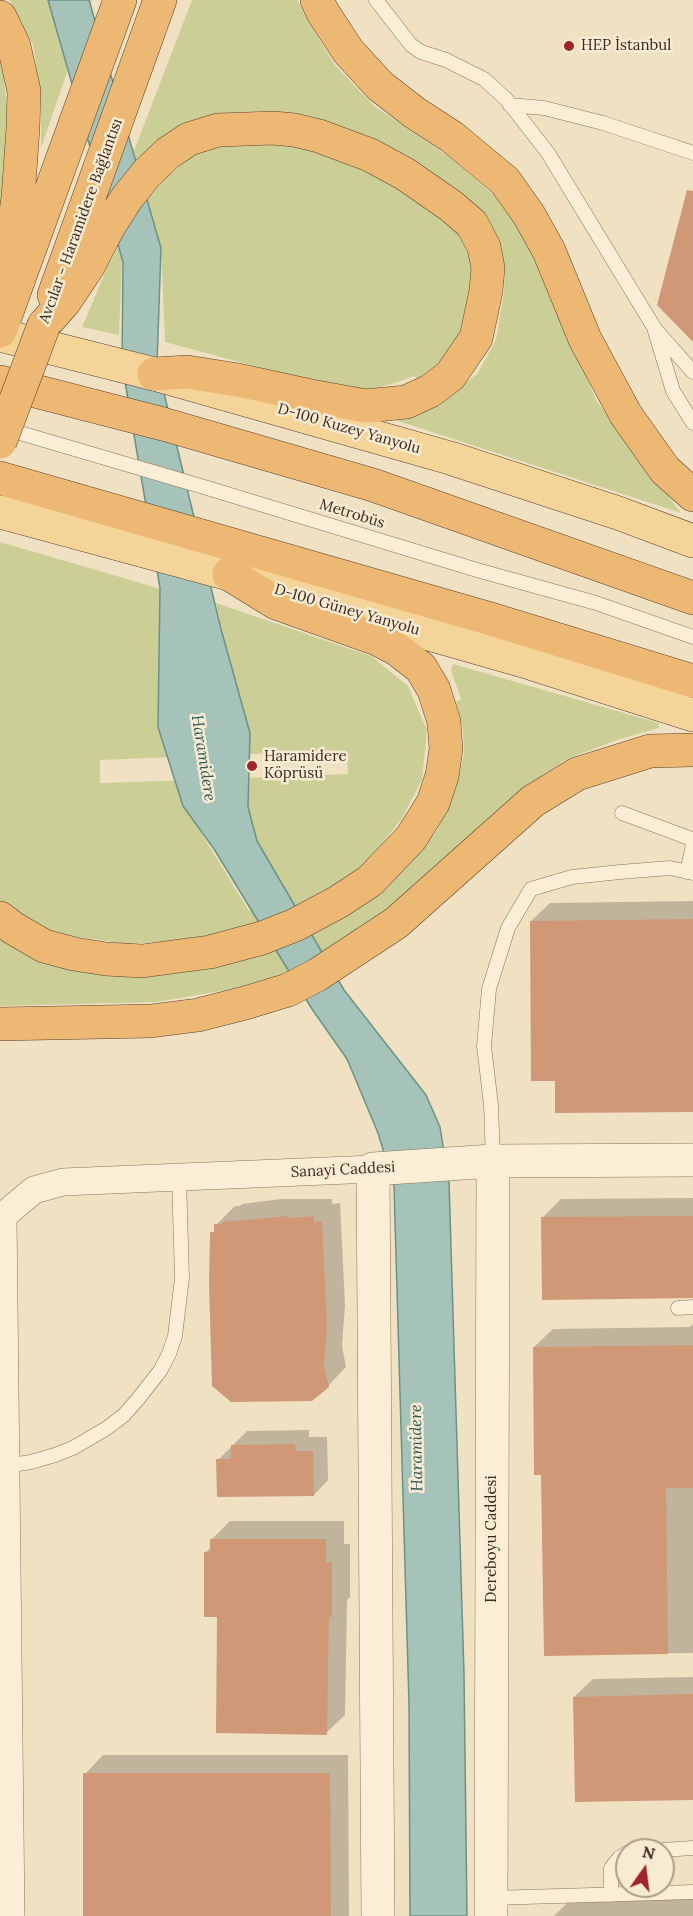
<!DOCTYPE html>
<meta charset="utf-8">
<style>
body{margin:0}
#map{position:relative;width:693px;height:1916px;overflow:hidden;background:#f0e1c3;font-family:Lora,serif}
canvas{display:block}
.north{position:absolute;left:615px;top:1838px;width:60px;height:60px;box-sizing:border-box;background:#f7ebd3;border:2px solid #ab9e8a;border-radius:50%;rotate:14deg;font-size:16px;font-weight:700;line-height:24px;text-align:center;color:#3a2a1d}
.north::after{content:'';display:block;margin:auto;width:21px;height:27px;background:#9d252b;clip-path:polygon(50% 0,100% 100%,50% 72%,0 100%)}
</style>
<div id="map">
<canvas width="693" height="1916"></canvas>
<div class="north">N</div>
</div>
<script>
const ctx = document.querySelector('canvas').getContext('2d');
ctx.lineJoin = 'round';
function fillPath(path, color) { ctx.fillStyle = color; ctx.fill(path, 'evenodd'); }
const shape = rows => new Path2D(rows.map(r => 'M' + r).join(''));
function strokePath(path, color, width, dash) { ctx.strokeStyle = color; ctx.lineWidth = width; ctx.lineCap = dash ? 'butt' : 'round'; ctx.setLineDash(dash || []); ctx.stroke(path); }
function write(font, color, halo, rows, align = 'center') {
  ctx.font = font + ' Lora,serif'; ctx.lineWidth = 5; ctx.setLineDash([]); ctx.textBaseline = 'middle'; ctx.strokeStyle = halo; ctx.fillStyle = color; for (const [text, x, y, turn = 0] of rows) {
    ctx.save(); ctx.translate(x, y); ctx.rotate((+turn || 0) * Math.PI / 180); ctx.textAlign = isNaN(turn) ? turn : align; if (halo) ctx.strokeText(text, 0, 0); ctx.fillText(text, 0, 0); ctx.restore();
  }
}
fillPath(shape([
 [10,0,92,0,41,148,41,94,33,45],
 [192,0,298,0,304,14,334,64,374,106,448,156,495,196,519,227,540,267,596,400,681,513,395,420,446,398,477,374,496,340,504,292,505,268,497,240,327,122,263,111,221,113,178,130,127,169],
 [0,57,3,66,9,131,0,222],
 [273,139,334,150,435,204,469,247,476,276,464,328,436,368,417,379,414,376,398,382,366,391,344,390,165,342,161,247,122,260,119,335,82,327,107,268,138,211,165,179,195,153,234,141],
 [0,542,161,589,158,725,173,757,100,760,100,783,195,780,200,831,249,911,280,891,256,843,242,778,348,774,347,751,248,754,216,603,371,656,408,686,427,730,422,780,401,820,363,866,314,899,274,917,216,938,128,944,55,934,0,904],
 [453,664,659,723,659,728,617,740,567,759,532,782,462,845,375,919,299,968,249,986,157,1002,0,1006,0,934,128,975,405,868,436,832,448,808,457,783,464,754,463,729,456,702,461,699,451,670]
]), '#cbcf96');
const water = shape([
 [48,0,89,0,161,248,157,364,221,629,250,733,248,807,257,841,344,990,426,1095,440,1127,449,1182,464,1674,467,1916,410,1916,409,1704,394,1186,378,1133,347,1059,312,1009,214,849,183,806,158,727,160,588,122,364,123,262,48,0]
]);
fillPath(water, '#a5c3b9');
strokePath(water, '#6b9286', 1.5);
fillPath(shape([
 [693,901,693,1111,556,1079,531,921,550,903],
 [693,1198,693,1298,542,1218,561,1199],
 [281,1199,332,1199,332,1204,340,1203,345,1305,342,1346,346,1367,328,1386,212,1233,216,1229,216,1225,235,1206,240,1206,242,1204],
 [693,1324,693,1653,545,1654,542,1474,534,1347,553,1329,690,1327],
 [309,1430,309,1437,327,1437,328,1480,314,1495,218,1460,247,1431],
 [230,1521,344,1521,344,1544,350,1544,350,1597,347,1600,345,1715,326,1733,219,1616,206,1552,211,1547,211,1540],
 [693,1677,693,1798,574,1697,593,1679],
 [103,1755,348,1755,349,1916,85,1916,85,1774],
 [693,1895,693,1916,554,1916,573,1897]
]), '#0003');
fillPath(shape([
 [687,190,693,191,693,342,657,305],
 [693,919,693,1112,555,1113,555,1081,531,1081,530,921],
 [288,1216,288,1218,314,1216,314,1222,322,1221,327,1325,324,1366,329,1387,312,1401,231,1402,212,1386,209,1283,210,1232,214,1232,214,1224,222,1224,222,1222],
 [693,1216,693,1298,542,1300,541,1217],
 [693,1345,693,1488,666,1488,668,1654,544,1656,541,1475,534,1475,533,1347],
 [295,1444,296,1451,313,1451,314,1496,217,1497,216,1459,231,1459,231,1445],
 [210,1539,326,1539,326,1562,332,1562,332,1617,329,1617,327,1735,216,1733,217,1617,204,1617,204,1552,210,1552],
 [693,1694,693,1800,575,1802,573,1697],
 [83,1773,330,1773,331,1916,83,1916]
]), '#d09877');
const service = shape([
 [376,0,411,45,421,52,446,60,484,79,506,99,548,153,655,329,693,372],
 [510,105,544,108,603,123,693,153],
 [655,331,673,391,693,423],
 [3,428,204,487,477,570,596,603,693,637],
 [622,813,689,838,693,842,692,850,687,872],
 [493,1161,491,1105,484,1046,489,989,508,928,531,889,572,877,620,872,670,868,693,873],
 [678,1308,693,1307],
 [5,1466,31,1462,55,1455,73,1448,107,1428,124,1415,138,1399,160,1371,169,1354,175,1336,182,1278,179,1177],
 [663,1850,693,1848],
 [611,1895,611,1868,619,1858,627,1853],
 [491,1898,693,1892]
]);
const minor = shape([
 [11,1916,3,1216,34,1190,63,1182,373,1169]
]);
const tertiary = shape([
 [378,1916,373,1169,493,1161,693,1160],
 [491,1916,493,1161]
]);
const primary = shape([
 [0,335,154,374,450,458,618,513,693,541],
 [0,512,229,574,282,592,530,663,693,715]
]);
const trunk = shape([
 [317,0,322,11,348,51,380,86,415,113,452,137,505,181,529,215,549,251,585,339,626,415,665,470,693,495],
 [0,17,14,46,24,91,23,128,18,198,7,271],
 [54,295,160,0],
 [44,325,65,301,89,265,109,226,127,198,147,173,168,153,189,139,218,130,273,128,294,130,319,136,370,155,405,174,451,206,472,224,484,247,488,268,486,291,476,338,450,376,430,391,406,402,366,406,316,397,238,380,187,372,154,374],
 [0,331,120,0],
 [0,382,163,424,373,485,693,598],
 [0,478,491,619,693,681],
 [0,918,13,928,44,946,74,954,106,959,142,961,210,952,262,938,295,925,338,902,370,881,411,838,433,803,442,776,446,749,444,722,434,690,421,668,398,650,377,639,276,603,229,574],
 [0,1024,151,1021,198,1015,245,1003,288,990,317,975,396,923,533,801,577,774,650,751,693,750]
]);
strokePath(service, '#8b7158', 15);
strokePath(minor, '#8b7158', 28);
strokePath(tertiary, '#8b7158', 34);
strokePath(primary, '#59402d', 34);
strokePath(trunk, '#59402d', 34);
strokePath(service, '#faeed6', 14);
strokePath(minor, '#faeed6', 27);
strokePath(tertiary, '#faeed6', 33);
strokePath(primary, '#f5d499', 33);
strokePath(trunk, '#ecb874', 33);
const trunkBridge = shape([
 [0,442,44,325]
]);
strokePath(trunkBridge, '#59402d', 34, []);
strokePath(trunkBridge, '#ecb874', 33);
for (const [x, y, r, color] of [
 [569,46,6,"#9d252b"],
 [252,766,6,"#9d252b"]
]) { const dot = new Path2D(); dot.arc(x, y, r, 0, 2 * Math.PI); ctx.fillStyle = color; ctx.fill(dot); strokePath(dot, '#f7ebd3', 2); }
write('15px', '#3a2a1d', '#f7ebd3', [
 ["HEP İstanbul",581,46],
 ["Haramidere",264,757],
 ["Köprüsü",264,774]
], 'left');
write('15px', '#3a2a1d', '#f7ebd3', [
 ["Avcılar - Haramidere Bağlantısı",81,221,-70],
 ["D-100 Kuzey Yanyolu",349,429,16],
 ["Metrobüs",352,514,17],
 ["D-100 Güney Yanyolu",347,610,16],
 ["Sanayi Caddesi",343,1170,-3],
 ["Dereboyu Caddesi",492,1539,-90]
]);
write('italic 16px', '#2c5b56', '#f7ebd3', [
 ["Haramidere",203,758,81],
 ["Haramidere",417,1448,-91]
]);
</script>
